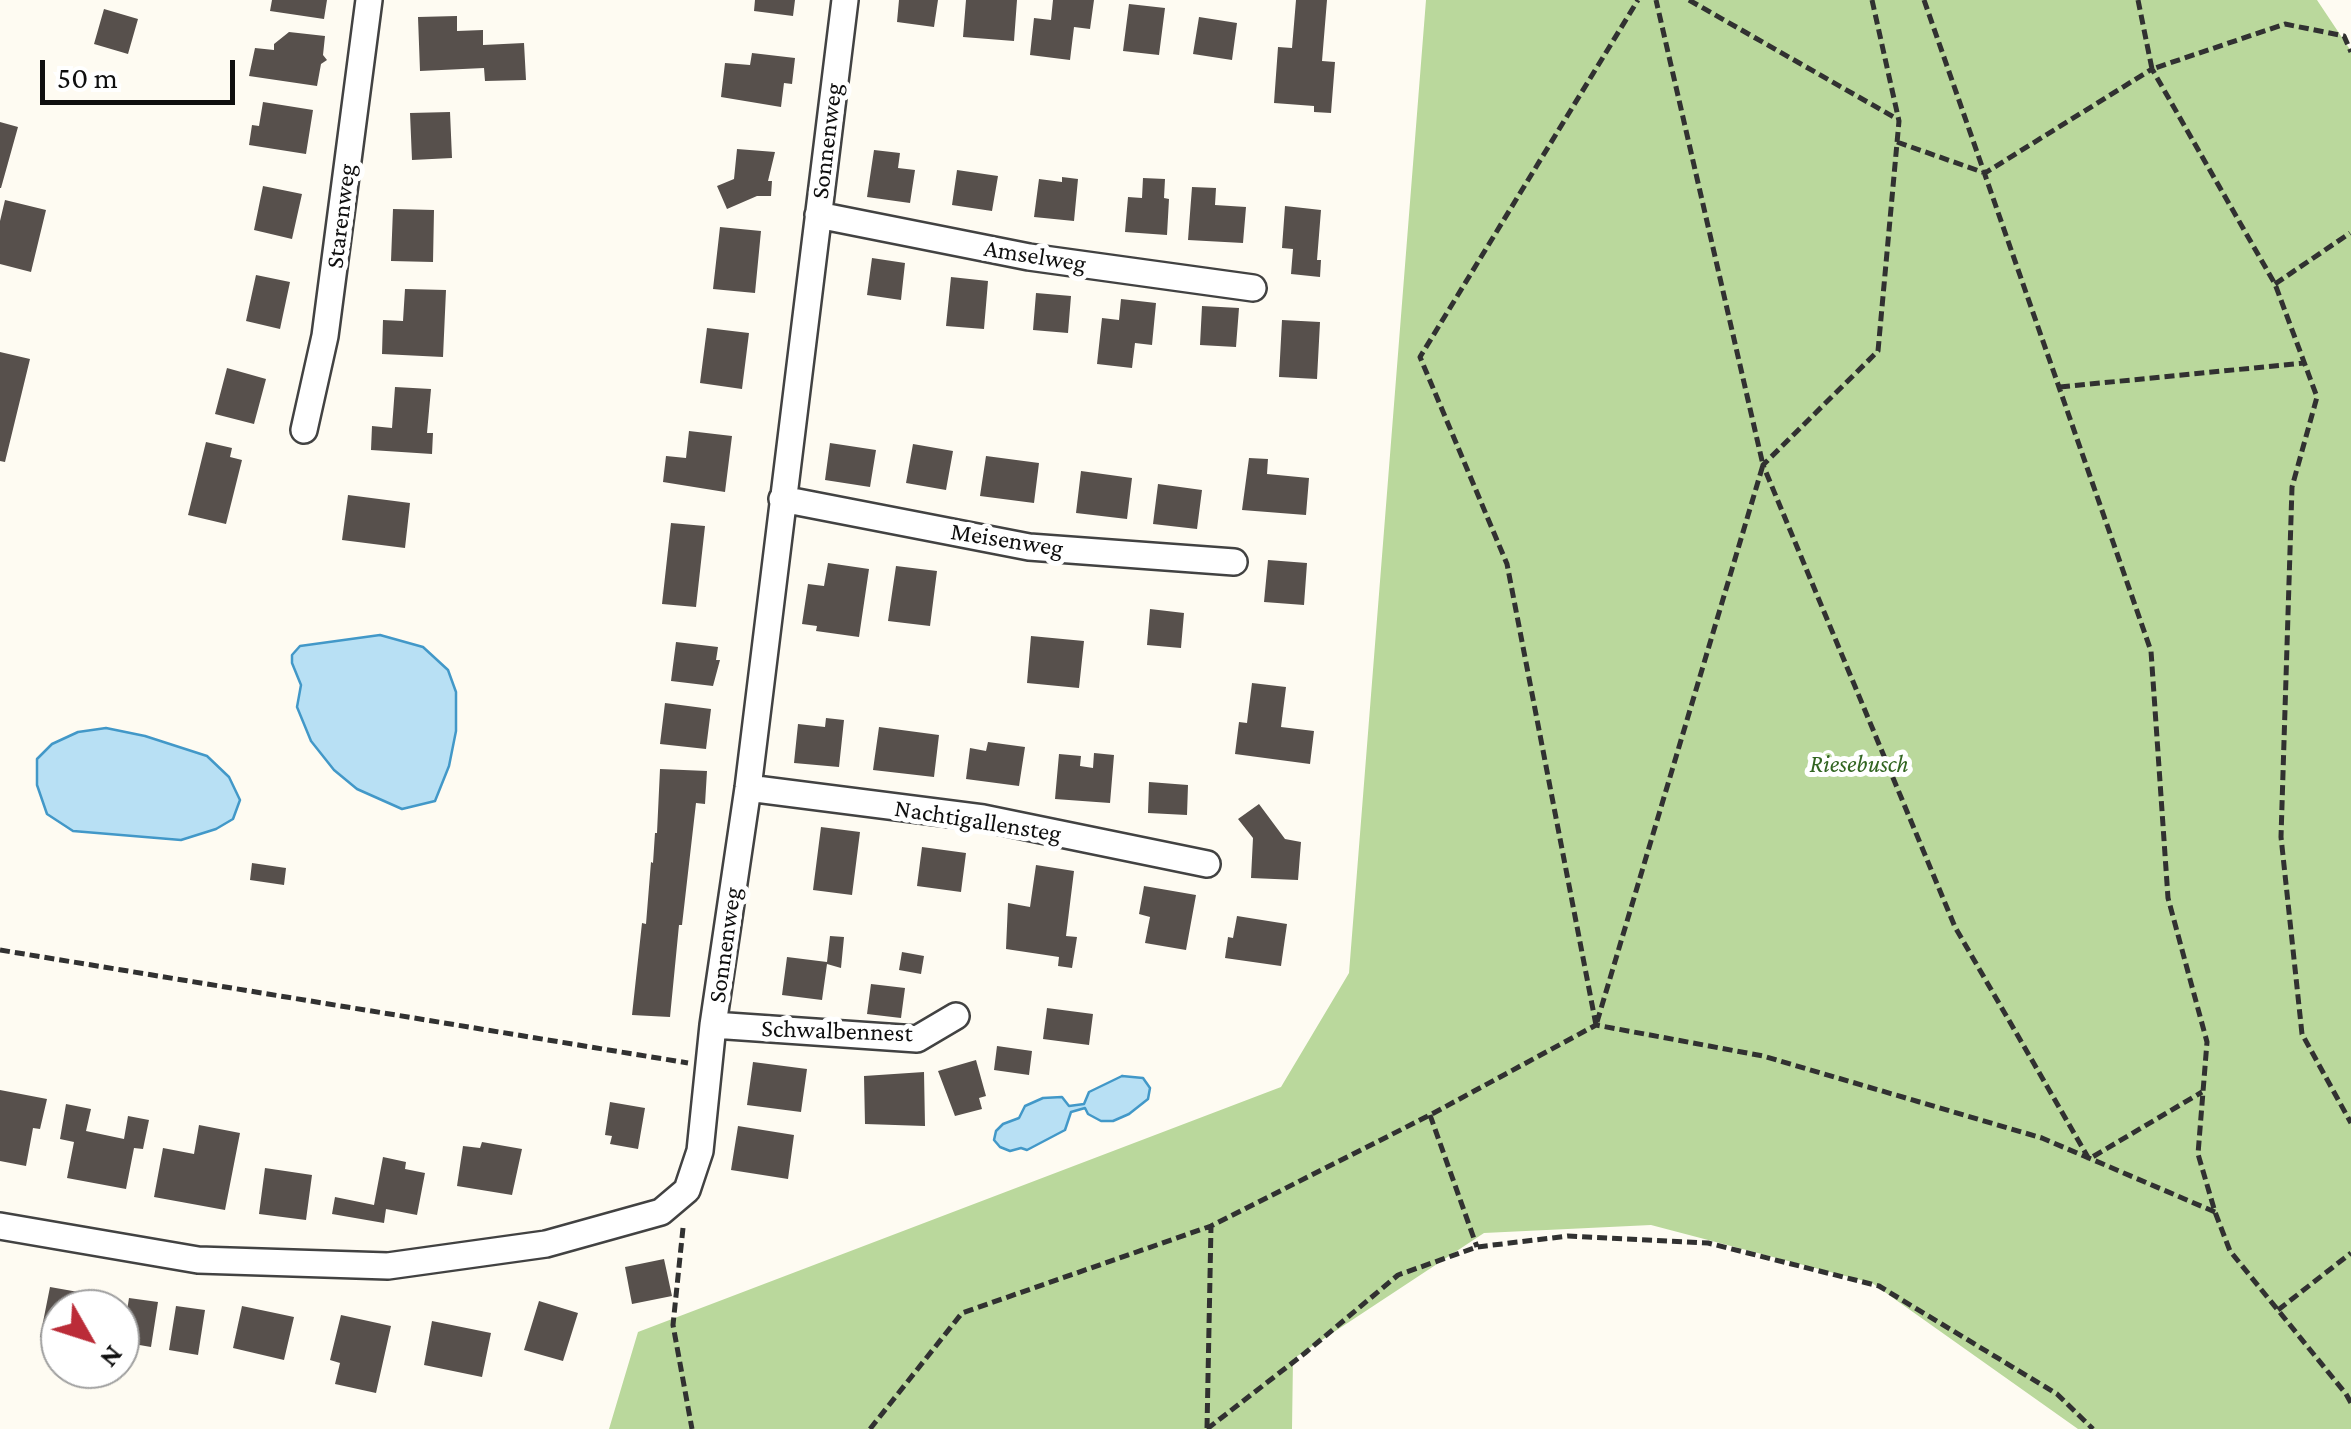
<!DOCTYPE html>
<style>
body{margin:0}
#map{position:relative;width:2351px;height:1429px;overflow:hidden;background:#fefbf2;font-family:"Crimson Pro",serif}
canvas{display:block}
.north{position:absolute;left:40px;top:1289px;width:100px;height:100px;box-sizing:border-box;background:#fff;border:2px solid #9f9f9f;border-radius:50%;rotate:129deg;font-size:28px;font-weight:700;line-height:40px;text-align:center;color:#0f0f0f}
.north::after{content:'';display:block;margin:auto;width:35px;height:45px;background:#bb2c38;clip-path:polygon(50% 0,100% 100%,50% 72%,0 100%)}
.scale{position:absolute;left:40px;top:60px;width:195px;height:45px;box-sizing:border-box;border:5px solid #0f0f0f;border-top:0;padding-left:12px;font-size:30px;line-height:35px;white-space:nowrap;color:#0f0f0f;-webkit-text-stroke:8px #fff;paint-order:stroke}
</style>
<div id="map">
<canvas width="2351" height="1429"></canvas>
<div class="north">N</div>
<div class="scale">50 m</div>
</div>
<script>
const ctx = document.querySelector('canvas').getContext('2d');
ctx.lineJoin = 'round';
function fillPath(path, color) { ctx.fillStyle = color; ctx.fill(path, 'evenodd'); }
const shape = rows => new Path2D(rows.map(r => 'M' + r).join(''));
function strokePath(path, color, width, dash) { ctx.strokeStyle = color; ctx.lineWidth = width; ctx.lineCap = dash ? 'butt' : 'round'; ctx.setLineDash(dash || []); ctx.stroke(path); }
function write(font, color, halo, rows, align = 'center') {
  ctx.font = font + ' "Crimson Pro",serif'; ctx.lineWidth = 10; ctx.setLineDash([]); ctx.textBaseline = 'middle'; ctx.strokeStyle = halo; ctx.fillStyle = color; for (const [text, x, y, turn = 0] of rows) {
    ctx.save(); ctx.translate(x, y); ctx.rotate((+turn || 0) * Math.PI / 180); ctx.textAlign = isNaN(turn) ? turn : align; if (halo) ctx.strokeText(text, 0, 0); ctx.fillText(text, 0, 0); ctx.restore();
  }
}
fillPath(shape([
 [1426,0,2317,0,2351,51,2351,1429,2078,1429,1872,1283,1651,1225,1484,1233,1293,1359,1292,1429,609,1429,638,1332,1281,1087,1349,973]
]), '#bad89c');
const water = shape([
 [380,635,423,647,448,670,456,692,456,731,449,766,435,801,402,809,357,789,334,770,311,741,297,707,301,685,292,663,292,655,300,646,380,635],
 [106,728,145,736,207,756,229,777,240,800,233,819,216,829,181,840,73,831,47,814,37,785,37,759,52,744,78,732,106,728],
 [1122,1076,1143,1078,1150,1088,1148,1099,1129,1114,1113,1121,1101,1121,1088,1114,1085,1108,1071,1112,1065,1130,1027,1150,1021,1148,1010,1151,1000,1147,994,1140,996,1131,1003,1124,1019,1118,1025,1106,1043,1098,1062,1097,1069,1106,1084,1104,1089,1092,1122,1076]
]);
fillPath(water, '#b8e0f4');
strokePath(water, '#4298c8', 2.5);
fillPath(shape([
 [272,0,327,0,324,19,270,11],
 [755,0,795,0,793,16,754,11],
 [899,0,938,0,934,27,897,22],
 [966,0,1017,0,1014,41,963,37],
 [1053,0,1094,0,1090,29,1074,27,1070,60,1030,55,1034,18,1051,20],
 [1296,0,1327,0,1322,61,1335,62,1331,113,1314,112,1314,106,1274,103,1278,47,1292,48],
 [1129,4,1165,8,1159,55,1123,51],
 [104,9,138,19,128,54,94,44],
 [457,16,457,31,483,30,483,45,524,43,526,80,485,81,484,68,420,71,418,17],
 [1199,17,1237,23,1232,60,1193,54],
 [289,32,325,36,323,55,327,60,321,64,317,86,249,76,255,48,274,50,274,44],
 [752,53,795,58,792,84,784,83,781,107,721,97,725,63,750,65],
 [263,102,313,110,306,154,249,145,252,125,259,126],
 [450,112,452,158,412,160,410,113],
 [0,122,18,127,1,188,0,188],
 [737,149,775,152,768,181,772,181,771,196,757,196,727,209,717,186,734,179],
 [874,150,900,153,898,168,915,170,910,203,867,197],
 [957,170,998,176,992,211,952,205],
 [1062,177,1078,179,1074,221,1034,217,1039,179,1062,182],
 [1143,178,1165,179,1164,198,1169,199,1167,235,1125,232,1128,197,1142,198],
 [263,186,302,194,292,239,254,230],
 [1192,187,1216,188,1215,205,1246,207,1243,243,1188,240],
 [5,200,46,210,31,272,0,264,0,221],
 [1285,206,1321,210,1317,260,1321,260,1320,277,1291,274,1293,249,1282,248],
 [393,209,434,210,433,262,391,261],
 [720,227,761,231,755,293,713,289],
 [872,258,905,263,901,300,867,295],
 [256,275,290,282,280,329,246,321],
 [951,277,988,281,984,329,946,326],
 [405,289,446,290,443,357,382,354,383,320,403,321],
 [1036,293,1071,296,1068,333,1033,330],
 [1121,299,1156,303,1152,345,1135,343,1132,368,1097,364,1102,318,1119,320],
 [1202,306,1239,308,1236,347,1200,345],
 [1282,320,1320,322,1317,379,1279,377],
 [707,328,749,333,742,389,700,383],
 [0,352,30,359,5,462,0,461],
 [227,368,266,379,254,424,215,414],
 [395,387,431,389,427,433,433,433,432,454,371,450,372,426,392,428],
 [689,431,732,436,725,492,663,482,666,456,686,458],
 [206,442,232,448,230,457,242,460,226,524,188,515],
 [830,443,876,450,870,487,825,480],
 [913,444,953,451,946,490,906,483],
 [986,456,1039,463,1034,503,980,496],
 [1249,458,1268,459,1267,474,1309,478,1306,515,1242,510],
 [1081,471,1132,478,1127,519,1076,513],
 [1158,484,1202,490,1197,529,1153,524],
 [348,495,410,503,405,548,342,540],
 [671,523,705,526,696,607,662,604],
 [1268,560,1307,563,1304,605,1264,602],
 [828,563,869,569,859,637,816,631,817,626,802,624,808,584,824,586],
 [896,566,937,571,930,626,888,621],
 [1150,609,1184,613,1181,648,1147,645],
 [1031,636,1084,641,1079,688,1027,683],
 [676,642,718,647,716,660,720,660,713,686,671,681],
 [1252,683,1286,687,1281,727,1314,731,1310,764,1235,754,1239,722,1247,723],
 [665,703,711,709,706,749,660,744],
 [826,718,844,720,839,767,794,763,798,724,825,727],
 [879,727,939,735,934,777,873,770],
 [988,742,1025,747,1019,786,966,779,970,748,986,751],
 [1094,753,1114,755,1110,803,1055,799,1059,754,1081,756,1080,766,1093,768],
 [660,769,707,771,705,804,696,803,682,925,679,925,670,1017,632,1015,642,923,646,924,651,862,653,863,655,833,657,833],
 [1149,782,1188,785,1187,815,1148,813],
 [1259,804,1285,839,1301,842,1298,880,1251,878,1253,838,1238,819],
 [821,827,860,832,852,895,813,890],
 [922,847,966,853,961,892,917,886],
 [252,863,286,868,284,885,250,880],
 [1036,865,1074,871,1066,936,1077,937,1072,968,1058,966,1059,957,1006,949,1008,903,1030,907],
 [1144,886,1196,895,1186,950,1145,943,1150,917,1139,914],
 [1237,916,1287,924,1281,966,1225,958,1228,937,1233,938],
 [830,936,844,937,841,968,827,964,822,1000,782,995,787,957,827,962],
 [902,952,924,956,921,974,899,970],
 [871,984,905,988,901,1018,867,1014],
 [1047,1008,1093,1014,1089,1045,1043,1039],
 [997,1046,1032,1051,1029,1075,994,1070],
 [976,1060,986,1096,979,1098,982,1109,955,1116,938,1071],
 [753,1062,807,1069,801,1112,747,1105],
 [924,1072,925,1126,865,1124,864,1076],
 [0,1090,47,1099,40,1129,33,1128,26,1166,0,1161],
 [610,1102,645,1108,638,1149,610,1144,612,1136,605,1135],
 [66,1104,91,1109,86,1131,124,1139,128,1116,149,1120,143,1149,134,1148,126,1189,67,1178,74,1142,60,1139],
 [199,1125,240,1133,225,1210,154,1197,163,1148,194,1154],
 [738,1126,794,1135,788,1179,731,1170],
 [482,1142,522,1149,512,1195,457,1186,463,1146,480,1148],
 [383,1157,406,1162,405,1169,425,1173,417,1215,386,1209,384,1223,332,1214,335,1197,374,1205],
 [265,1168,312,1175,306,1220,259,1214],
 [664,1259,672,1296,632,1304,625,1267],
 [50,1287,101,1296,99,1309,60,1309,60,1341,40,1337],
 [129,1298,158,1302,151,1347,122,1342],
 [539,1301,578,1313,563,1361,524,1350],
 [176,1306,205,1310,198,1355,169,1350],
 [242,1306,294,1317,284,1360,233,1348],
 [341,1315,391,1326,376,1393,335,1384,340,1363,330,1360],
 [432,1321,491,1333,482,1377,424,1365]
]), '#57504c');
const minor = shape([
 [818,215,1029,257,1253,288],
 [304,430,325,336,369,0],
 [782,499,1029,547,1234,562],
 [748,788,983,818,1207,864],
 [713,1025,917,1039,956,1016],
 [0,1226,198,1260,388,1266,546,1244,661,1212,687,1190,700,1151,713,1025,748,788,845,0]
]);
strokePath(minor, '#424242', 30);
strokePath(shape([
 [1689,0,1899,120],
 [1872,0,1899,121,1878,351,1763,465,1955,927,2089,1159,2202,1092],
 [1924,0,2151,651,2168,898,2207,1042,2198,1154,2215,1212,2230,1251,2346,1394,2351,1403],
 [2138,0,2152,69,2285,24,2344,36,2351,52],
 [1897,142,1985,173,2152,69,2275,284,2317,397,2292,487,2281,837,2302,1034,2351,1123],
 [2275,284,2350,233],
 [2060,387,2304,363],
 [0,950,688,1063],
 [1597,1022,1763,465,1656,0],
 [1596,1025,1507,564,1420,357,1638,0],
 [1430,1115,1477,1247],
 [683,1228,673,1325,692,1429],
 [2278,1310,2351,1253],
 [1207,1428,1211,1226],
 [870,1429,962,1313,1211,1226,1430,1115,1596,1025,1763,1056,2042,1138,2215,1212],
 [1207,1429,1305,1353,1398,1275,1477,1247,1568,1236,1708,1243,1879,1286,2057,1394,2093,1429]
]), '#313131', 5, [10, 5]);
strokePath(minor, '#fff', 25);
write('25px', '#0f0f0f', '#fff', [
 ["Sonnenweg",827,141,-83],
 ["Starenweg",341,216,-83],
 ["Amselweg",1035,256,9],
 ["Meisenweg",1007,540,9],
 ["Nachtigallensteg",978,821,9],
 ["Sonnenweg",725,945,-82],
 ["Schwalbennest",837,1031,2]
]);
write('italic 25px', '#326521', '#fff', [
 ["Riesebusch",1859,764]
]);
</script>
